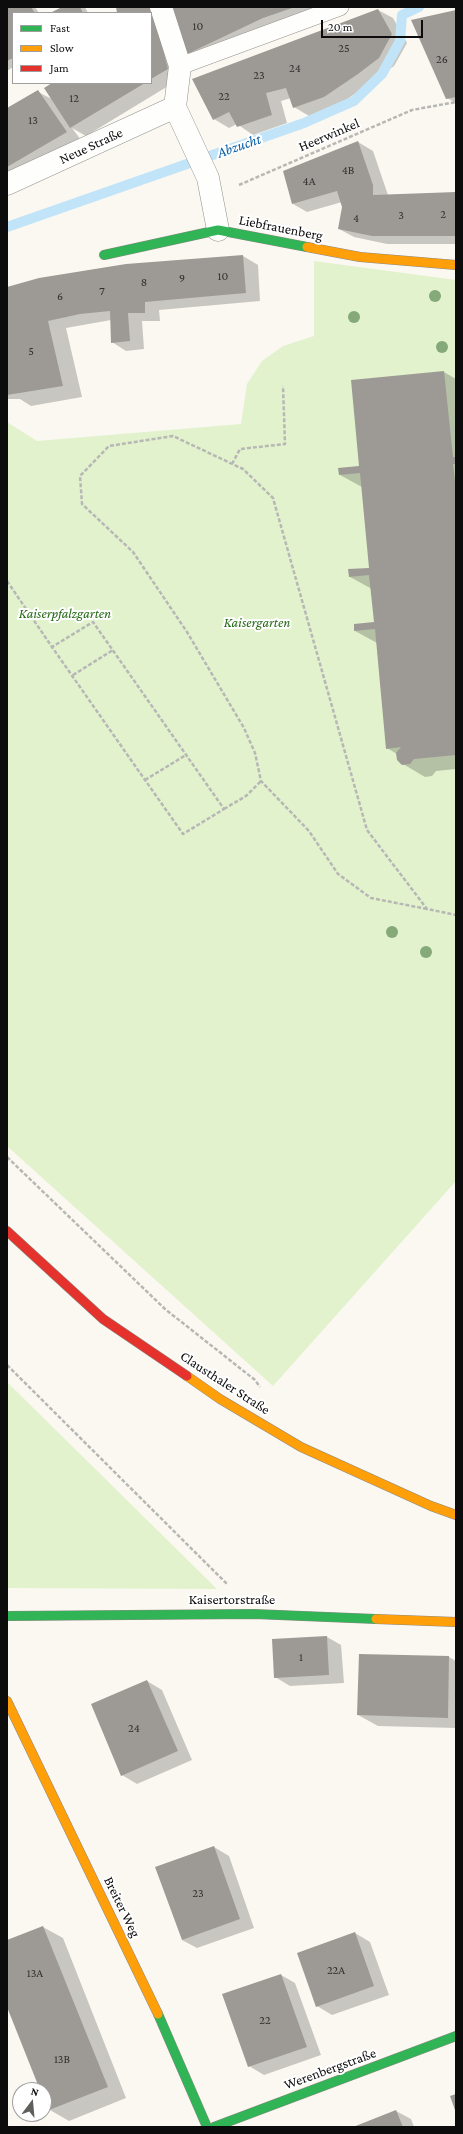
<!DOCTYPE html>
<meta charset="utf-8">
<style>
body{margin:0}
#map{position:relative;width:463px;height:2134px;overflow:hidden;background:#faf8f0;font-family:"Crimson Pro",serif}
canvas{display:block}
.frame{position:absolute;inset:0;border:8px solid #0c0c0c;pointer-events:none}
.legend{position:absolute;left:12px;top:12px;width:140px;height:72px;box-sizing:border-box;background:#fff;border:1px solid #9e9e9e;margin:0;padding:5px 7px;list-style:none;font-size:12px;color:#0c0c0c}
.legend li{display:flex;align-items:center;gap:8px;height:20px}
.legend b{width:20px;border:1px solid #9e9e9e}
.north{position:absolute;left:12px;top:2082px;width:40px;height:40px;box-sizing:border-box;background:#fff;border:1px solid #9e9e9e;border-radius:50%;rotate:16deg;font-size:11px;font-weight:700;line-height:16px;text-align:center;color:#0c0c0c}
.north::after{content:'';display:block;margin:auto;width:14px;height:18px;background:#5f5f5c;clip-path:polygon(50% 0,100% 100%,50% 72%,0 100%)}
.scale{position:absolute;left:321px;top:20px;width:102px;height:18px;box-sizing:border-box;border:2px solid #0c0c0c;border-top:0;padding-left:5px;font-size:12px;line-height:14px;white-space:nowrap;color:#0c0c0c;-webkit-text-stroke:3px #fff;paint-order:stroke}
</style>
<div id="map">
<canvas width="463" height="2134"></canvas>
<div class="frame"></div>
<ul class="legend">
<li><b style="height:5px;background:#30b455"></b>Fast</li>
<li><b style="height:5px;background:#ff9f0a"></b>Slow</li>
<li><b style="height:5px;background:#e5322d"></b>Jam</li>
</ul>
<div class="north">N</div>
<div class="scale">20 m</div>
</div>
<script>
const ctx = document.querySelector('canvas').getContext('2d');
ctx.lineJoin = 'round';
function fillPath(path, color) { ctx.fillStyle = color; ctx.fill(path, 'evenodd'); }
const shape = rows => new Path2D(rows.map(r => 'M' + r).join(''));
function strokePath(path, color, width, dash) { ctx.strokeStyle = color; ctx.lineWidth = width; ctx.lineCap = dash ? 'butt' : 'round'; ctx.setLineDash(dash || []); ctx.stroke(path); }
function write(font, color, halo, rows, align = 'center') {
  ctx.font = font + ' "Crimson Pro",serif'; ctx.lineWidth = 4; ctx.setLineDash([]); ctx.textBaseline = 'middle'; ctx.strokeStyle = halo; ctx.fillStyle = color; for (const [text, x, y, turn = 0] of rows) {
    ctx.save(); ctx.translate(x, y); ctx.rotate((+turn || 0) * Math.PI / 180); ctx.textAlign = isNaN(turn) ? turn : align; if (halo) ctx.strokeText(text, 0, 0); ctx.fillText(text, 0, 0); ctx.restore();
  }
}
fillPath(shape([
 [314,261,456,280,456,1181,273,1386,7,1146,7,422,37,441,241,424,247,384,262,361,283,346,314,336],
 [7,1382,217,1589,7,1588]
]), '#e2f2cd');
fillPath(shape([
 [7,7,35,7,39,13,13,13,13,67,7,71],
 [64,7,85,7,88,13,52,13],
 [117,7,163,7,183,77,86,136,72,128,81,140,7,184,7,110,38,92,54,100,55,83,151,83,151,13,118,13],
 [171,7,333,7,199,64,184,55],
 [378,10,393,18,407,43,394,66,339,105,309,116,294,107,291,98,281,101,287,123,253,135,237,124,229,128,214,119],
 [456,11,456,103,447,98],
 [358,142,373,151,388,195,456,193,456,244,387,244,354,237,339,229,343,206,342,202,307,212,293,204],
 [243,256,258,265,260,301,159,310,160,321,142,321,144,349,126,351,112,342,111,320,66,328,82,397,31,406,20,399,7,399,7,288],
 [444,372,456,379,456,769,436,771,432,776,425,777,403,764,397,754,387,748,377,643,355,631,375,623,372,589,350,577,370,568,362,487,340,475,360,466],
 [327,1637,341,1645,344,1683,290,1686,275,1677],
 [360,1655,449,1657,456,1661,456,1728,378,1726,358,1715],
 [147,1681,162,1690,192,1760,137,1784,122,1775],
 [214,1847,229,1856,254,1928,197,1948,182,1940],
 [43,1927,63,1938,126,2098,69,2121,50,2110,44,2096,44,2090,42,2090,7,2003,7,1941],
 [355,1933,370,1942,389,1995,332,2015,317,2006],
 [281,1975,295,1983,321,2055,264,2075,249,2066],
 [396,2111,411,2119,414,2127,357,2127]
]), '#0003');
strokePath(shape([
 [7,227,304,123,354,101,382,74,400,41,402,15,419,7]
]), '#c2e4f8', 10);
fillPath(shape([
 [7,7,31,7,35,13,13,13,13,58,7,61],
 [62,7,80,7,83,13,50,13],
 [116,7,152,7,168,69,151,79,151,13,117,13],
 [170,7,295,7,263,18,183,56],
 [378,9,392,34,379,58,358,74,324,97,293,108,286,88,266,93,272,115,237,127,229,112,213,120,192,79],
 [456,10,456,97,446,99,411,20],
 [52,83,145,83,70,128,44,88],
 [38,90,67,132,7,167,7,108],
 [358,141,373,185,373,195,456,192,456,236,372,236,338,229,342,207,337,191,292,204,283,171],
 [243,255,246,293,145,302,145,313,128,313,130,341,111,343,110,311,80,314,48,321,63,386,7,395,7,287,39,278,126,264],
 [444,371,453,457,456,457,456,464,453,464,456,490,456,755,414,759,410,764,402,765,397,760,396,753,401,747,386,749,375,629,354,631,354,624,374,622,369,575,349,577,348,569,369,568,360,473,339,475,338,468,359,466,351,380],
 [327,1636,329,1675,274,1678,272,1639],
 [359,1654,449,1656,448,1718,357,1715],
 [147,1680,178,1751,121,1776,91,1704],
 [214,1846,240,1919,182,1940,155,1867],
 [43,1926,108,2087,49,2110,44,2099,44,2090,40,2090,7,2007,7,1940],
 [355,1932,374,1986,316,2007,297,1953],
 [281,1974,307,2047,248,2067,222,1994],
 [456,2094,456,2113,450,2096],
 [396,2110,403,2127,353,2127]
]), '#9d9a96');
const lane = shape([
 [180,66,340,7]
]);
const street = shape([
 [161,7,180,66,175,107,208,178,218,230],
 [7,184,175,107]
]);
const fast = shape([
 [104,255,218,230,307,247],
 [7,1616,254,1614,376,1619],
 [158,2014,207,2127],
 [214,2127,456,2036]
]);
const slow = shape([
 [307,247,360,257,456,265],
 [187,1376,220,1399,301,1447,431,1506,456,1515],
 [376,1619,456,1622],
 [7,1701,158,2014]
]);
const jam = shape([
 [7,1231,103,1319,187,1376]
]);
strokePath(lane, '#93928f', 18);
strokePath(street, '#93928f', 23);
strokePath(fast, '#8a8985', 10);
strokePath(slow, '#8a8985', 10);
strokePath(jam, '#8a8985', 10);
strokePath(shape([
 [239,185,412,110,456,102],
 [450,430,456,429],
 [232,464,240,449,285,444,283,386],
 [7,581,52,647,145,780,183,834,224,809,93,622,52,647],
 [73,675,113,650],
 [145,780,186,755],
 [224,809,246,796,261,781],
 [427,909,371,898,338,874,309,831,261,781,255,753,244,728,187,632,133,552,82,504,80,476,109,446,173,436,243,469,273,498,367,830,427,909,456,915],
 [7,1157,165,1309,255,1380,260,1387],
 [7,1365,228,1585]
]), '#b7b7b5', 2.5, [4, 2]);
strokePath(lane, '#fefefd', 17);
strokePath(street, '#fefefd', 22);
strokePath(fast, '#30b455', 9);
strokePath(slow, '#ff9f0a', 9);
strokePath(jam, '#e5322d', 9);
ctx.fillStyle = '#85a979';
for (const [x, y] of [
 [435,296],
 [354,317],
 [442,347],
 [392,932],
 [426,952]
]) { ctx.beginPath(); ctx.arc(x, y, 6, 0, 2 * Math.PI); ctx.fill(); }
write('12px', '#30302e', null, [
 ["10",198,26],
 ["25",344,48],
 ["26",442,59],
 ["24",295,68],
 ["23",259,75],
 ["22",224,96],
 ["12",74,98],
 ["13",33,120],
 ["4B",348,170],
 ["4A",309,181],
 ["2",443,214],
 ["3",401,215],
 ["4",356,218],
 ["10",223,276],
 ["9",182,278],
 ["8",144,282],
 ["7",102,291],
 ["6",60,296],
 ["5",31,351],
 ["1",301,1657],
 ["24",134,1728],
 ["23",198,1893],
 ["22A",336,1970],
 ["13A",35,1973],
 ["22",265,2020],
 ["13B",62,2059]
]);
write('14px', '#0c0c0c', '#fff', [
 ["Heerwinkel",329,135,-23],
 ["Neue Straße",91,146,-25],
 ["Liebfrauenberg",281,228,11],
 ["Clausthaler Straße",225,1383,33],
 ["Kaisertorstraße",232,1600],
 ["Breiter Weg",122,1907,64],
 ["Werenbergstraße",330,2069,-20]
]);
write('italic 14px', '#266917', '#fff', [
 ["Kaiserpfalzgarten",65,614],
 ["Kaisergarten",257,623]
]);
write('italic 15px', '#0b5fa8', '#fff', [
 ["Abzucht",239,146,-19]
]);
</script>
